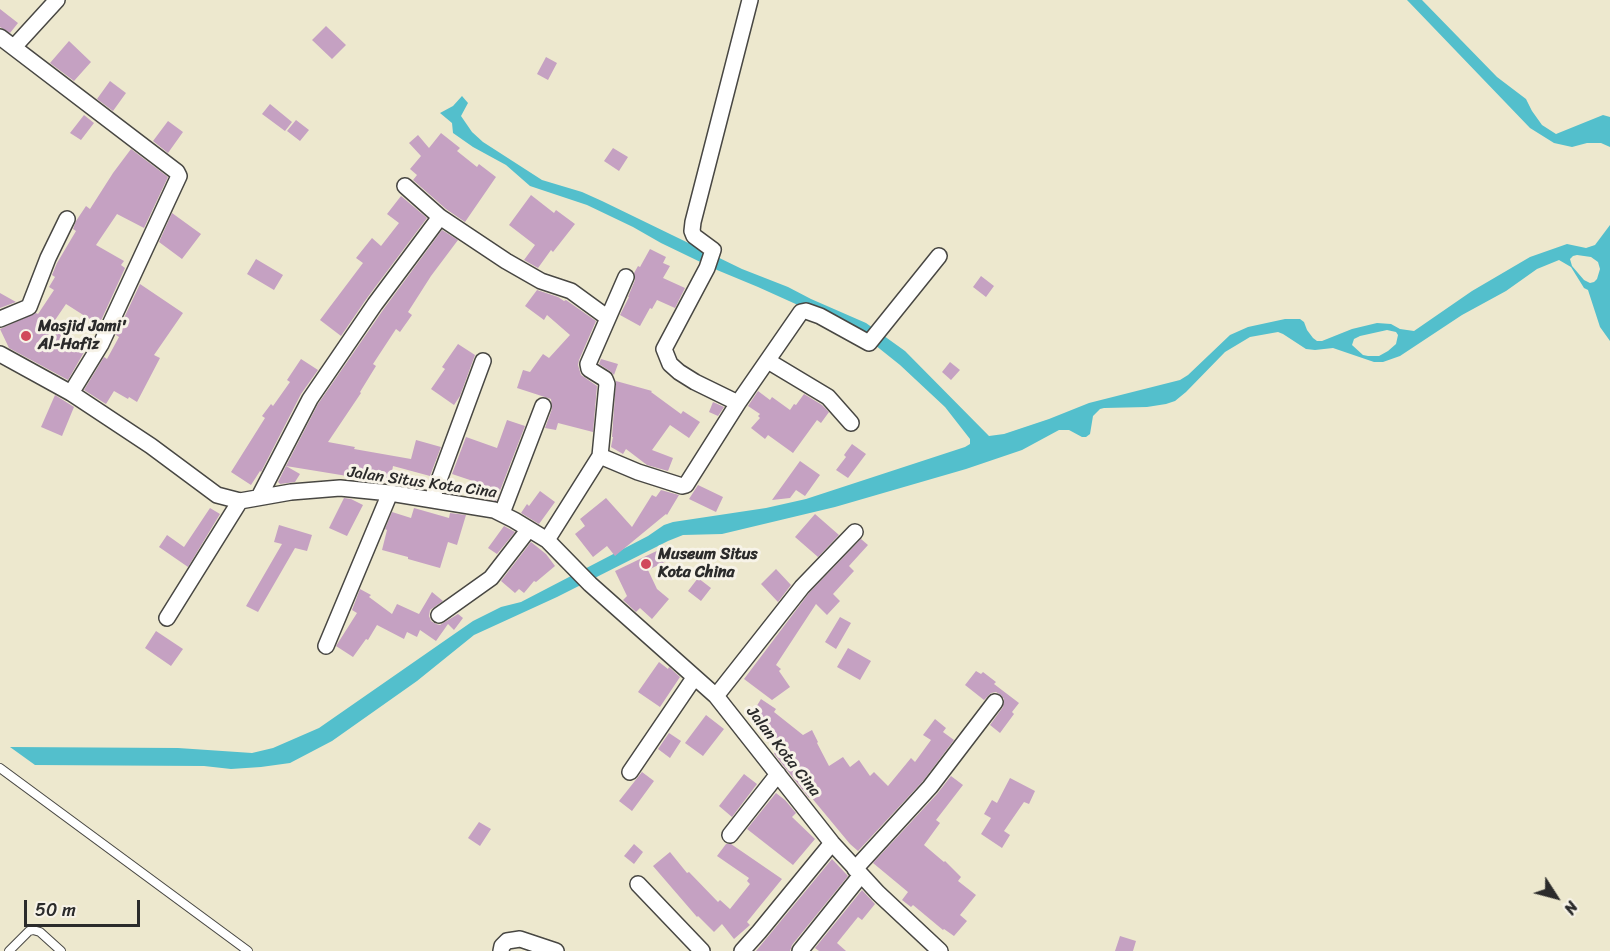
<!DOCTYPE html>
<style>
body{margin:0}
#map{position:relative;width:1610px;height:951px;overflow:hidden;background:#ede8ce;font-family:Sriracha,sans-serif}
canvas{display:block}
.north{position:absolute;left:1526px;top:867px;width:60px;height:60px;-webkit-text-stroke:4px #f7f3e8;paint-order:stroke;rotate:126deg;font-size:16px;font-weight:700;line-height:24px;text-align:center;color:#2b2b2b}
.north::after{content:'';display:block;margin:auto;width:21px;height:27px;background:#2b2b2b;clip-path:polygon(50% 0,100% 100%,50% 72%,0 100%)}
.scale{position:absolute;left:24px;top:900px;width:116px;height:27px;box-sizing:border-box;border:3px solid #2b2b2b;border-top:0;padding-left:8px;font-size:18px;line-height:21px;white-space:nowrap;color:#2b2b2b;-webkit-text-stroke:4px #f7f3e8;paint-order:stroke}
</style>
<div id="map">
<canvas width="1610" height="951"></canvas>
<div class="north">N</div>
<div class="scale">50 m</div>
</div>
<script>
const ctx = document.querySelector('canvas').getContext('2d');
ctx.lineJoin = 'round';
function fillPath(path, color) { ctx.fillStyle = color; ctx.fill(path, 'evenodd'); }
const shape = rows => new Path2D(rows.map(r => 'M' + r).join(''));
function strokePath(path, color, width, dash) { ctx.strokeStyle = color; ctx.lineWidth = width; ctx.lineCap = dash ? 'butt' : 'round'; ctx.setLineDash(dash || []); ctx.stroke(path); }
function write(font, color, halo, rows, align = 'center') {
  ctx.font = font + ' Sriracha,sans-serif'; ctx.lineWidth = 6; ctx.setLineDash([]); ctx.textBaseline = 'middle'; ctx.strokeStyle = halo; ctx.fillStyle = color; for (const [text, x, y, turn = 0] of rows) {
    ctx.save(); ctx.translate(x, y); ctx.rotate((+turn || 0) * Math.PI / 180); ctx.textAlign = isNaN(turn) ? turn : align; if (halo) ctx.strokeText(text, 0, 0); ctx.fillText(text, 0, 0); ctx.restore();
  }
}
fillPath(shape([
 [1407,0,1422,0,1497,77,1526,99,1532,111,1542,125,1556,134,1603,115,1610,117,1610,147,1601,143,1587,143,1572,147,1554,143,1530,128],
 [462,96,468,103,461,116,472,132,483,142,542,180,582,192,602,201,742,269,788,287,811,299,866,323,905,351,989,436,1004,434,1049,419,1089,403,1180,380,1188,375,1230,335,1248,327,1285,319,1300,319,1304,322,1307,330,1313,338,1317,341,1322,341,1352,329,1377,323,1391,324,1400,329,1414,331,1472,291,1530,257,1567,244,1586,248,1595,245,1610,225,1610,341,1600,327,1588,290,1584,288,1571,267,1559,260,1537,269,1506,291,1462,315,1400,356,1383,362,1374,362,1333,348,1315,350,1306,349,1283,334,1278,332,1250,337,1225,352,1186,392,1175,401,1166,404,1147,407,1104,408,1100,409,1093,416,1090,434,1086,437,1082,437,1069,430,1059,430,1022,450,966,469,835,507,722,534,683,535,668,541,557,597,474,635,417,681,332,741,290,763,261,767,231,769,204,766,35,765,10,747,178,748,252,753,273,748,319,728,473,621,501,607,521,602,648,536,664,525,673,522,766,508,806,499,965,447,970,444,970,439,945,407,900,365,860,333,758,287,717,270,661,243,633,227,587,205,530,186,506,165,473,147,453,133,452,123,440,113,453,106],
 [1577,255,1591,257,1598,262,1600,269,1597,279,1594,282,1590,283,1584,280,1572,266,1570,259,1573,256],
 [1387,330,1396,332,1398,335,1396,344,1388,351,1379,356,1368,356,1363,355,1352,345,1354,339,1360,336]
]), '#53bfcc');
fillPath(shape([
 [0,9,18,23,10,33,0,27],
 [326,26,346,45,332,59,312,40],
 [69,41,91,62,74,81,50,63],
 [546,57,557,63,548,80,537,74],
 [110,81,126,93,113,111,97,99],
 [270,104,292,122,285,131,262,114],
 [84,115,94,123,81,140,70,133],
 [296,120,309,130,300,141,287,131],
 [168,121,183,132,168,153,153,141],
 [441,133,460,148,457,151,477,167,479,164,496,177,465,222,446,209,413,180,417,175,410,169,421,156,409,143,418,135,429,148],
 [613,148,628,157,619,171,604,161],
 [131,149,168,177,144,228,117,214,96,245,124,261,121,265,125,268,99,325,66,304,51,326,87,347,68,380,9,348,0,329,36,313,38,314,54,290,49,287,55,277,52,275,57,263,76,231,73,229,76,221,86,206,90,209,113,173],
 [531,195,554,213,556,210,575,224,553,252,551,250,538,268,524,260,535,245,509,225],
 [401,196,427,218,367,298,341,336,320,320,363,263,356,258,372,238,381,246,399,223,387,214],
 [172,213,201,234,182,259,159,242],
 [442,230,458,240,431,276,408,312,412,315,400,332,396,329,373,364,376,366,360,392,361,393,328,442,355,447,354,449,411,459,416,440,441,447,430,476,393,466,390,483,286,466,318,404,383,310],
 [650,249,666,257,663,263,670,266,663,278,685,288,675,308,657,300,652,309,650,308,640,326,620,315,629,297,628,297,635,280,634,273,638,266,640,267],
 [256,259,283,275,274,290,247,274],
 [981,276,994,286,986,297,973,287],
 [140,284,183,313,154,355,160,358,137,402,129,397,128,399,114,391,106,404,84,390,104,357,107,359,119,337,116,335],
 [537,290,558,297,564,301,566,300,596,321,579,360,578,365,581,375,597,386,593,432,558,423,556,430,545,428,552,409,551,399,517,388,523,370,530,372,543,354,549,358,570,335,547,315,544,320,525,306],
 [0,293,16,302,0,308],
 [458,344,475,355,460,396,454,405,431,389,445,369,442,367],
 [301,359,318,370,301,394,261,472,260,471,251,485,231,472,265,418,262,416,271,404,273,406,290,382,287,380],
 [601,359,618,364,614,375,610,371,599,364],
 [950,362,960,370,951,380,942,372],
 [616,381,652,391,651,392,681,414,683,411,700,422,689,438,670,425,652,450,673,458,668,471,647,465,626,449,623,454,611,447,613,437,612,437],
 [758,391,770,400,772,397,790,410,794,404,796,405,804,394,822,405,829,412,821,423,817,420,793,453,768,435,765,439,751,428,760,418,758,416,760,414,748,406],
 [55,395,74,407,62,436,41,427],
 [713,402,724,407,718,416,709,412],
 [507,420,525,426,496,501,484,498,478,496,482,484,452,474,466,437,497,448],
 [852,444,866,454,848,478,836,470,846,457,844,455],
 [800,461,820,475,805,496,796,490,790,498,772,500],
 [286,466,300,474,295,482,280,484,278,482],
 [698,485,723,497,716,512,689,499],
 [661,490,679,495,667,515,666,514,615,556,607,546,593,557,575,534,585,526,580,519,606,498,632,527,652,495,656,497],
 [540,491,555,502,539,524,521,513,527,504,529,506],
 [344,498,351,499,363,505,347,536,329,528],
 [210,508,220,514,188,567,159,547,167,535,184,547],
 [414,508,449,518,450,513,466,515,457,545,448,542,440,568,408,559,408,557,382,550,387,530,385,529,392,512,411,518],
 [815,514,839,535,818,557,795,537],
 [279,525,312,535,307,551,295,548,258,612,246,606,282,544,274,542],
 [504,526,515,532,497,554,488,548],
 [861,539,868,545,849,566,854,571,833,594,840,601,827,615,816,604,776,665,781,669,779,671,790,687,772,700,744,679,809,593],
 [531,542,546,554,555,566,536,582,534,581,524,593,519,589,515,593,501,581],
 [669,545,675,557,648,570,657,589,669,599,652,619,640,608,636,612,623,600,627,596,615,571],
 [776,569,791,585,778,602,761,584],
 [698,578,711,588,701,601,688,591],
 [360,589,371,595,369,597,392,614,397,604,419,614,432,592,443,601,430,610,429,616,431,621,436,624,440,625,458,614,463,618,454,630,448,624,436,641,420,630,417,637,407,632,404,639,377,625,368,640,366,639,353,657,336,646,357,613,352,610],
 [840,617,851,623,836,649,825,642],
 [156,631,183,649,171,666,145,648],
 [848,648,871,661,860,680,837,667],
 [659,662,668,669,669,667,680,677,660,707,638,692],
 [976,671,981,674,983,672,996,682,994,684,1019,703,1012,712,1014,714,1000,733,990,725,1003,707,1004,699,1001,695,996,692,991,693,984,700,965,685],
 [761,699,776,709,774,712,803,735,812,730,818,742,817,743,829,766,843,757,850,767,859,760,870,776,874,772,888,786,911,758,915,762,931,740,923,735,935,719,946,728,943,732,954,740,923,781,858,851,850,844,811,797,809,798,775,755,774,753,786,747,772,735,774,733,750,717],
 [706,715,724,729,703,756,685,743],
 [669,733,681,741,670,758,658,749],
 [642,772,654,781,632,811,619,801],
 [744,774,757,784,732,817,719,806],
 [951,776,963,785,936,820,940,823,924,845,944,862,945,861,961,877,958,881,976,895,960,915,967,921,954,936,944,929,943,930,913,905,911,907,902,900,908,892,873,863,937,794],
 [1010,778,1035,791,1029,804,1024,802,1004,831,1010,835,1002,848,981,834,991,818,984,814,992,800,997,803],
 [776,793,785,800,796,813,792,817,815,839,793,865,747,829],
 [479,822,491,829,480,846,468,838],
 [634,844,643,852,634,864,624,856],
 [726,844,731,844,782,879,747,922,750,925,734,939,722,924,714,932,698,916,697,917,653,866,670,852,687,873,689,872,718,902,720,900,730,909,750,884,747,881,749,878,717,856],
 [832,859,848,876,792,945,790,951,756,951],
 [862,890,875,904,862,920,858,917,837,943,846,951,819,951,815,948],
 [1120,936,1136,941,1133,951,1115,951]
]), '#c5a1c2');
const lane = shape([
 [0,768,248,951],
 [9,951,29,931,33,930,40,932,61,951]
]);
const street = shape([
 [0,37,177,172,179,176,101,344,71,393],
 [14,47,57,0],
 [405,186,440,217,506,261,541,281,571,291,608,318],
 [0,319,29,307,48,258,67,219],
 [0,354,71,393,151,446,217,495,240,501,291,492,340,488,390,493,494,510,514,520,547,540,590,584,716,696,832,843,878,893,940,951],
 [768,361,828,397,851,423],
 [738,403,695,382,679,372,670,364,664,349,707,268,713,250,694,236,692,231,693,222,750,0],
 [600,456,638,472,682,486,686,485,738,403,801,312,806,311,820,316,869,343,939,256],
 [259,497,310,399,375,304,440,217],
 [432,499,483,361],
 [502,513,543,406],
 [547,540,600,456,607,384,605,379,589,369,588,364,626,277],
 [439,615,491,578,529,529],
 [167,618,240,501],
 [326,646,390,493],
 [716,696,802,587,855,532],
 [630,772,694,678],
 [730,835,778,774],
 [855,869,930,787,995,702],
 [638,884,702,951],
 [501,951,502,946,507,941,520,939,556,951],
 [742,951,759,932,832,843],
 [800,951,861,875]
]);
strokePath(lane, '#484743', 10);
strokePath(street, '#484743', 18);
strokePath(lane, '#fff', 8);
strokePath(street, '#fff', 15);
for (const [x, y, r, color] of [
 [26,336,6,"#d1495b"],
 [646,564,6,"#d1495b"]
]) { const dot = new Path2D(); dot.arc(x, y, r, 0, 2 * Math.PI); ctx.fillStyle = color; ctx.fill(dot); strokePath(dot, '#f7f3e8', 2); }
write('bold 16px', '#2b2b2b', '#f7f3e8', [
 ["Masjid Jami'",38,327],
 ["Al-Hafiz",38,345],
 ["Museum Situs",658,555],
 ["Kota China",658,573]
], 'left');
write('16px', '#2b2b2b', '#f7f3e8', [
 ["Jalan Situs Kota Cina",422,483,8],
 ["Jalan Kota Cina",783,752,52]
]);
</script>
